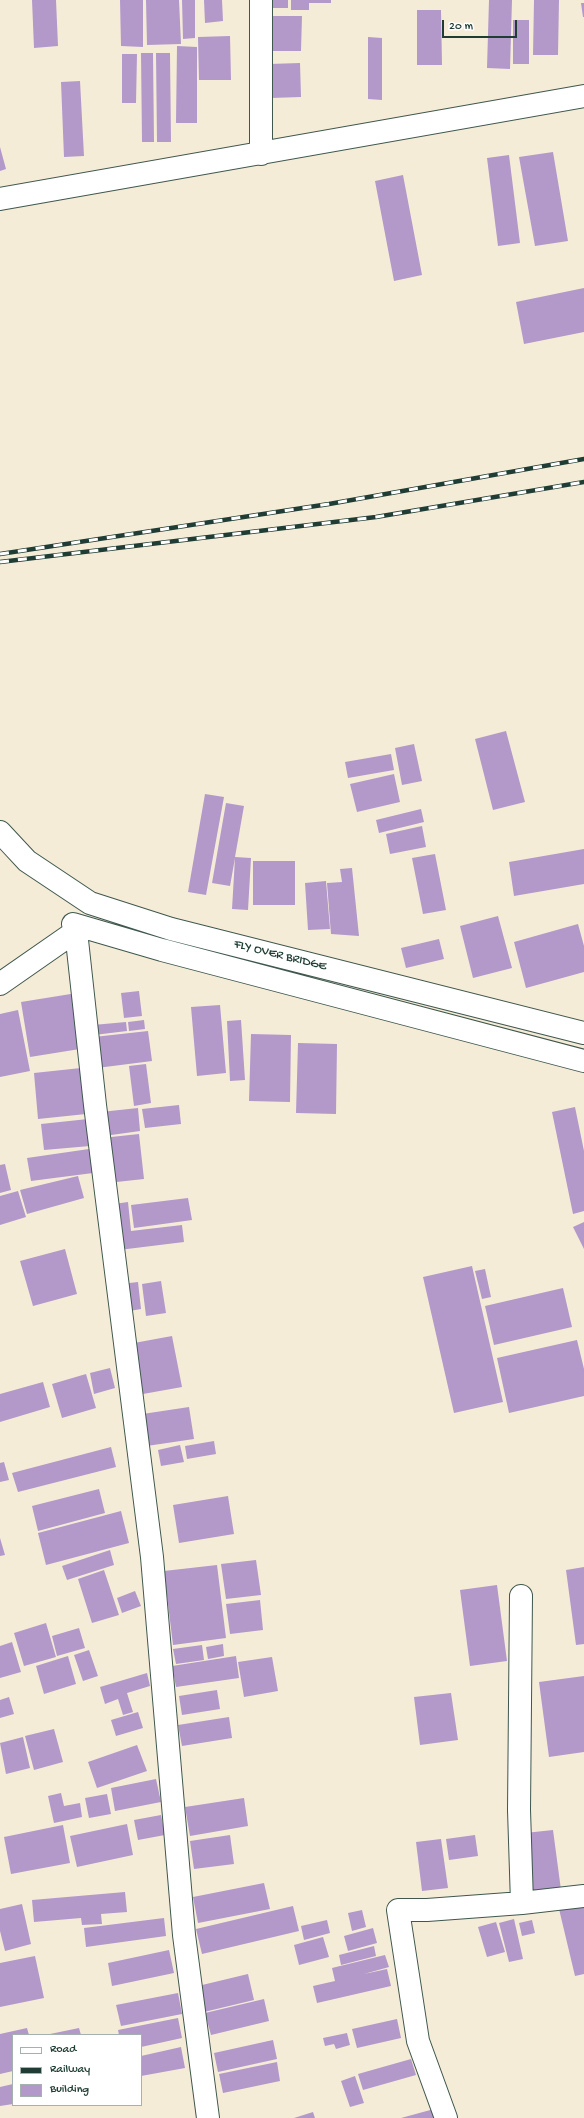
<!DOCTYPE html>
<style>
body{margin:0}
#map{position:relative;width:584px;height:2118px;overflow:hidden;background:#f5ecd8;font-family:"Gochi Hand",sans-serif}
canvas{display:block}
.legend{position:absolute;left:12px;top:2034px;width:130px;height:72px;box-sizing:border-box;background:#fff;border:1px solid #a5b1ae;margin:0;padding:5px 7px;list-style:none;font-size:12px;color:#1f3d34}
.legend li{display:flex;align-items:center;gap:8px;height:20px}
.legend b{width:20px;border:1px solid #a5b1ae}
.scale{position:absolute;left:442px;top:20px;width:75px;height:18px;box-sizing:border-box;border:2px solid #1f3d34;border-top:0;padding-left:5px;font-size:12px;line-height:14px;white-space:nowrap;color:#1f3d34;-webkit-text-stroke:3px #fff;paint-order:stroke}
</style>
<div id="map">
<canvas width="584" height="2118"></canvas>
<ul class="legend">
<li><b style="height:5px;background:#fff"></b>Road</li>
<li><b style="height:5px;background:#1f3d34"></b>Railway</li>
<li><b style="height:11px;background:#b398ca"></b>Building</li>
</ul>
<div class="scale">20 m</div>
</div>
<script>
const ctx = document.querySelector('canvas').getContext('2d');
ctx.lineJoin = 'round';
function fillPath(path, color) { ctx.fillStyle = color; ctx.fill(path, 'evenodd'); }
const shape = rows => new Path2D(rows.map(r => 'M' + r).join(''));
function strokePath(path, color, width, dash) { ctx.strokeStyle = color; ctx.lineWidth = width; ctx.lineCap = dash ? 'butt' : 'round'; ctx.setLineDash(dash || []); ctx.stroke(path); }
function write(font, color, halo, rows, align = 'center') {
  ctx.font = font + ' "Gochi Hand",sans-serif'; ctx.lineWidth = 3.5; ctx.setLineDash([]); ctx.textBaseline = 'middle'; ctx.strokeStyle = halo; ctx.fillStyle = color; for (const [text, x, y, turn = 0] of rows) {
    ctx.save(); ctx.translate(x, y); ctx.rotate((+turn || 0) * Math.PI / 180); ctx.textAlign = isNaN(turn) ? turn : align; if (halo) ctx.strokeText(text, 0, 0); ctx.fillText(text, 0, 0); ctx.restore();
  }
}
fillPath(shape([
 [32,0,56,0,58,46,34,48],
 [120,0,143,0,143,47,121,46],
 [146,0,179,0,181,44,147,45],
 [182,0,195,0,195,38,183,39],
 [204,0,222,0,223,21,205,23],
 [267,0,288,0,288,8,267,8],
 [291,0,331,0,331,3,309,3,309,10,291,10],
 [489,0,512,0,510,69,487,68],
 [534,0,559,0,558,55,533,55],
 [581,3,584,3,584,17,583,17],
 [417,10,441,10,442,65,417,65],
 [267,16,302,16,301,51,267,51],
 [513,20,529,20,529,64,513,64],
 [230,36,231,80,199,80,198,37],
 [368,37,382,38,382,100,368,99],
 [177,46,197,47,197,123,176,123],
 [141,53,153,53,154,142,142,142],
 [156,53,170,53,171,142,157,142],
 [122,54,137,54,136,103,122,103],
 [300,63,301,97,271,98,269,64],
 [80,81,84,156,64,157,61,82],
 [0,147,6,169,0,171],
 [553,152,568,241,535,246,519,157],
 [509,155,520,243,498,246,487,158],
 [403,175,422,275,394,281,375,181],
 [584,288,584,332,524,344,516,302],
 [506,731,525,802,493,810,475,739],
 [414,744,422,781,402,785,395,748],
 [391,754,394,770,348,778,345,762],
 [394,774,400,802,357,812,350,784],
 [205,794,224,797,206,895,188,892],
 [226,803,244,806,235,857,251,858,248,910,232,909,235,858,230,886,212,883],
 [421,809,424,822,379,833,376,820],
 [422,826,426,847,390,854,386,834],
 [584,849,584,884,514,896,509,862],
 [435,854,446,910,423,914,412,858],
 [253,861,295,861,295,905,253,905],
 [352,868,359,936,331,934,327,883,342,882,340,869],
 [326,881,330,929,308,930,305,883],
 [498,916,512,968,473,978,460,926],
 [578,924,584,946,584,972,526,988,514,942],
 [439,939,444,959,406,968,401,948],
 [139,991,142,1016,124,1018,121,993],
 [77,993,86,1048,30,1057,21,1002],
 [220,1005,226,1073,197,1076,191,1007],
 [18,1010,30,1071,0,1077,0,1014],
 [144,1020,145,1029,129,1031,128,1022],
 [241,1020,245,1080,230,1081,227,1021],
 [126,1022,127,1031,94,1035,93,1025],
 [148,1031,152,1061,97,1068,94,1037],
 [251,1034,291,1035,290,1102,249,1101],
 [298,1043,337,1044,336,1114,296,1113],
 [146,1064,151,1103,134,1106,129,1066],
 [81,1068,86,1114,38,1119,34,1073],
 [179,1105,181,1124,145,1128,142,1109],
 [575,1107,584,1151,584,1211,573,1214,552,1112],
 [138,1108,140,1131,104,1136,101,1112],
 [88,1119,90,1146,44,1150,41,1124],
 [139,1134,144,1179,107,1183,102,1138],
 [89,1149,93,1173,31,1181,27,1158],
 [5,1164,11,1190,0,1193,0,1165],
 [78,1176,84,1198,27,1214,20,1190],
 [18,1191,26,1217,0,1225,0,1196],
 [188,1198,192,1220,134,1228,131,1205],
 [128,1202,131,1231,182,1225,184,1242,119,1250,114,1204],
 [584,1222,584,1249,573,1227],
 [65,1249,77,1294,33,1306,20,1261],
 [472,1266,503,1402,454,1413,423,1277],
 [485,1269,491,1297,482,1299,475,1271],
 [161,1281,166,1313,146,1316,142,1284],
 [138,1282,141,1309,124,1312,121,1284],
 [563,1288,572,1327,494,1345,485,1306],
 [172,1336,182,1387,143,1394,134,1343],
 [577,1340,584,1369,584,1396,509,1413,497,1358],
 [110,1368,115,1388,94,1394,90,1373],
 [86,1374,96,1408,62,1418,52,1384],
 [43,1382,50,1407,0,1422,0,1394],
 [189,1407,194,1439,140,1447,136,1415],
 [214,1441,216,1454,187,1459,185,1446],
 [180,1445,184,1462,161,1466,158,1450],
 [111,1447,116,1467,18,1492,12,1473],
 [4,1462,9,1480,0,1482,0,1463],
 [99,1489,105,1513,38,1531,32,1506],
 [228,1496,234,1534,179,1543,173,1505],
 [121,1511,129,1543,46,1565,38,1533],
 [0,1538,5,1555,0,1556],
 [110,1550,114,1565,67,1580,62,1566],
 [256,1560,261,1595,226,1599,221,1564],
 [217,1565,226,1638,173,1645,164,1571],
 [584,1567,584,1644,576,1645,566,1570],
 [104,1570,119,1615,92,1623,78,1579],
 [497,1585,507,1661,470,1666,460,1590],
 [135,1591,141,1606,122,1613,117,1598],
 [260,1600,263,1630,230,1634,226,1604],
 [46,1623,56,1657,24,1666,14,1633],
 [79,1628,85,1648,57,1656,52,1636],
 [12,1642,21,1672,0,1678,0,1646],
 [223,1644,224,1656,208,1659,206,1647],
 [202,1645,204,1660,176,1664,173,1649],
 [89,1650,98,1676,83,1681,74,1655],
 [68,1656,76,1684,44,1694,36,1666],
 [236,1656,239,1678,176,1687,172,1666],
 [272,1657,278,1691,244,1697,238,1662],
 [147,1673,150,1686,127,1693,133,1712,123,1715,118,1699,105,1704,100,1687],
 [584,1676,584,1752,549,1757,539,1682],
 [217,1690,220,1709,182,1715,179,1696],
 [451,1693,458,1740,420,1745,414,1697],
 [9,1697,14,1714,0,1718,0,1700],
 [138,1712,143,1728,116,1736,111,1720],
 [229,1717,232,1738,182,1746,178,1725],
 [54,1729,63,1762,34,1770,25,1736],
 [23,1737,30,1768,6,1774,0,1743],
 [137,1745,147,1771,97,1788,88,1762],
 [156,1779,161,1802,115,1811,111,1788],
 [61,1793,64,1806,80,1803,82,1817,54,1823,48,1796],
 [107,1794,111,1814,89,1818,85,1798],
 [244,1798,248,1826,190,1836,185,1807],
 [161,1815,165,1835,138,1840,134,1820],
 [127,1824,133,1855,77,1867,70,1836],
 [63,1825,70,1863,11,1874,4,1837],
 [553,1830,561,1890,533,1893,525,1833],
 [230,1835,234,1864,194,1869,190,1841],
 [475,1835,478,1856,449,1860,446,1839],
 [441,1839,448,1888,422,1891,416,1842],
 [264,1883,270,1909,198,1923,193,1897],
 [125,1892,127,1912,101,1914,102,1924,82,1925,81,1918,34,1922,32,1900],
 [584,1903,584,1974,575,1976,559,1909],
 [22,1904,31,1944,5,1951,0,1931,0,1909],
 [293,1906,299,1931,202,1954,196,1929],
 [362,1910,366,1927,352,1931,348,1913],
 [164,1918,166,1936,86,1947,84,1928],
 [514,1919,523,1959,509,1962,499,1923],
 [327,1920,330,1933,304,1940,301,1926],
 [532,1920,535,1933,522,1936,519,1923],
 [496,1922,505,1952,487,1957,478,1927],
 [373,1928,377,1943,348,1951,344,1936],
 [323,1937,329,1957,299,1965,294,1945],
 [374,1946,376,1956,341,1965,339,1955],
 [169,1950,174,1973,112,1986,108,1963],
 [385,1955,389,1967,364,1974,387,1969,391,1986,317,2003,313,1986,335,1981,332,1968],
 [35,1956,44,1998,0,2007,0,1963],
 [248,1974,254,2000,204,2012,198,1986],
 [178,1993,182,2014,121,2026,116,2005],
 [264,1999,269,2021,211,2035,205,2013],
 [178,2018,182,2038,141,2047,141,2035,119,2035,118,2030],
 [397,2019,401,2038,357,2048,352,2029],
 [27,2028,29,2035,13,2035,13,2071,0,2074,0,2034],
 [79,2028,81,2035,50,2035,50,2034],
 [347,2033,350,2045,336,2049,334,2044,325,2046,323,2038],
 [273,2040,277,2059,218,2072,214,2053],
 [181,2047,185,2068,141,2076,141,2056],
 [411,2059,416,2075,363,2090,358,2074],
 [277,2062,280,2081,223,2093,219,2074],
 [355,2076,364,2103,350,2107,341,2081],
 [13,2084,13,2104,0,2106,0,2087],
 [434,2109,436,2118,401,2118],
 [313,2112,315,2118,294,2118]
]), '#b398ca');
const minor = shape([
 [261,0,261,154],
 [0,199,584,96],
 [0,832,27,861,90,903,171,929,584,1033],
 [76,931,95,1105,152,1557,184,1935,208,2118],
 [0,984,76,931,73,924,162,950,584,1061],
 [521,1596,519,1810,522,1903],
 [446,2118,418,2041,398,1910,427,1910,522,1903,584,1896]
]);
strokePath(minor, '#3f574d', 24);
strokePath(minor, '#fff', 22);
const rail = shape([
 [0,554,329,504,584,459],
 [0,562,376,517,584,482]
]);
strokePath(rail, '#1f3d34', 4.5);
strokePath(rail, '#fff', 3, [9]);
write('13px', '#1f3d34', '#fff', [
 ["FLY OVER BRIDGE",280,956,14]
]);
</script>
